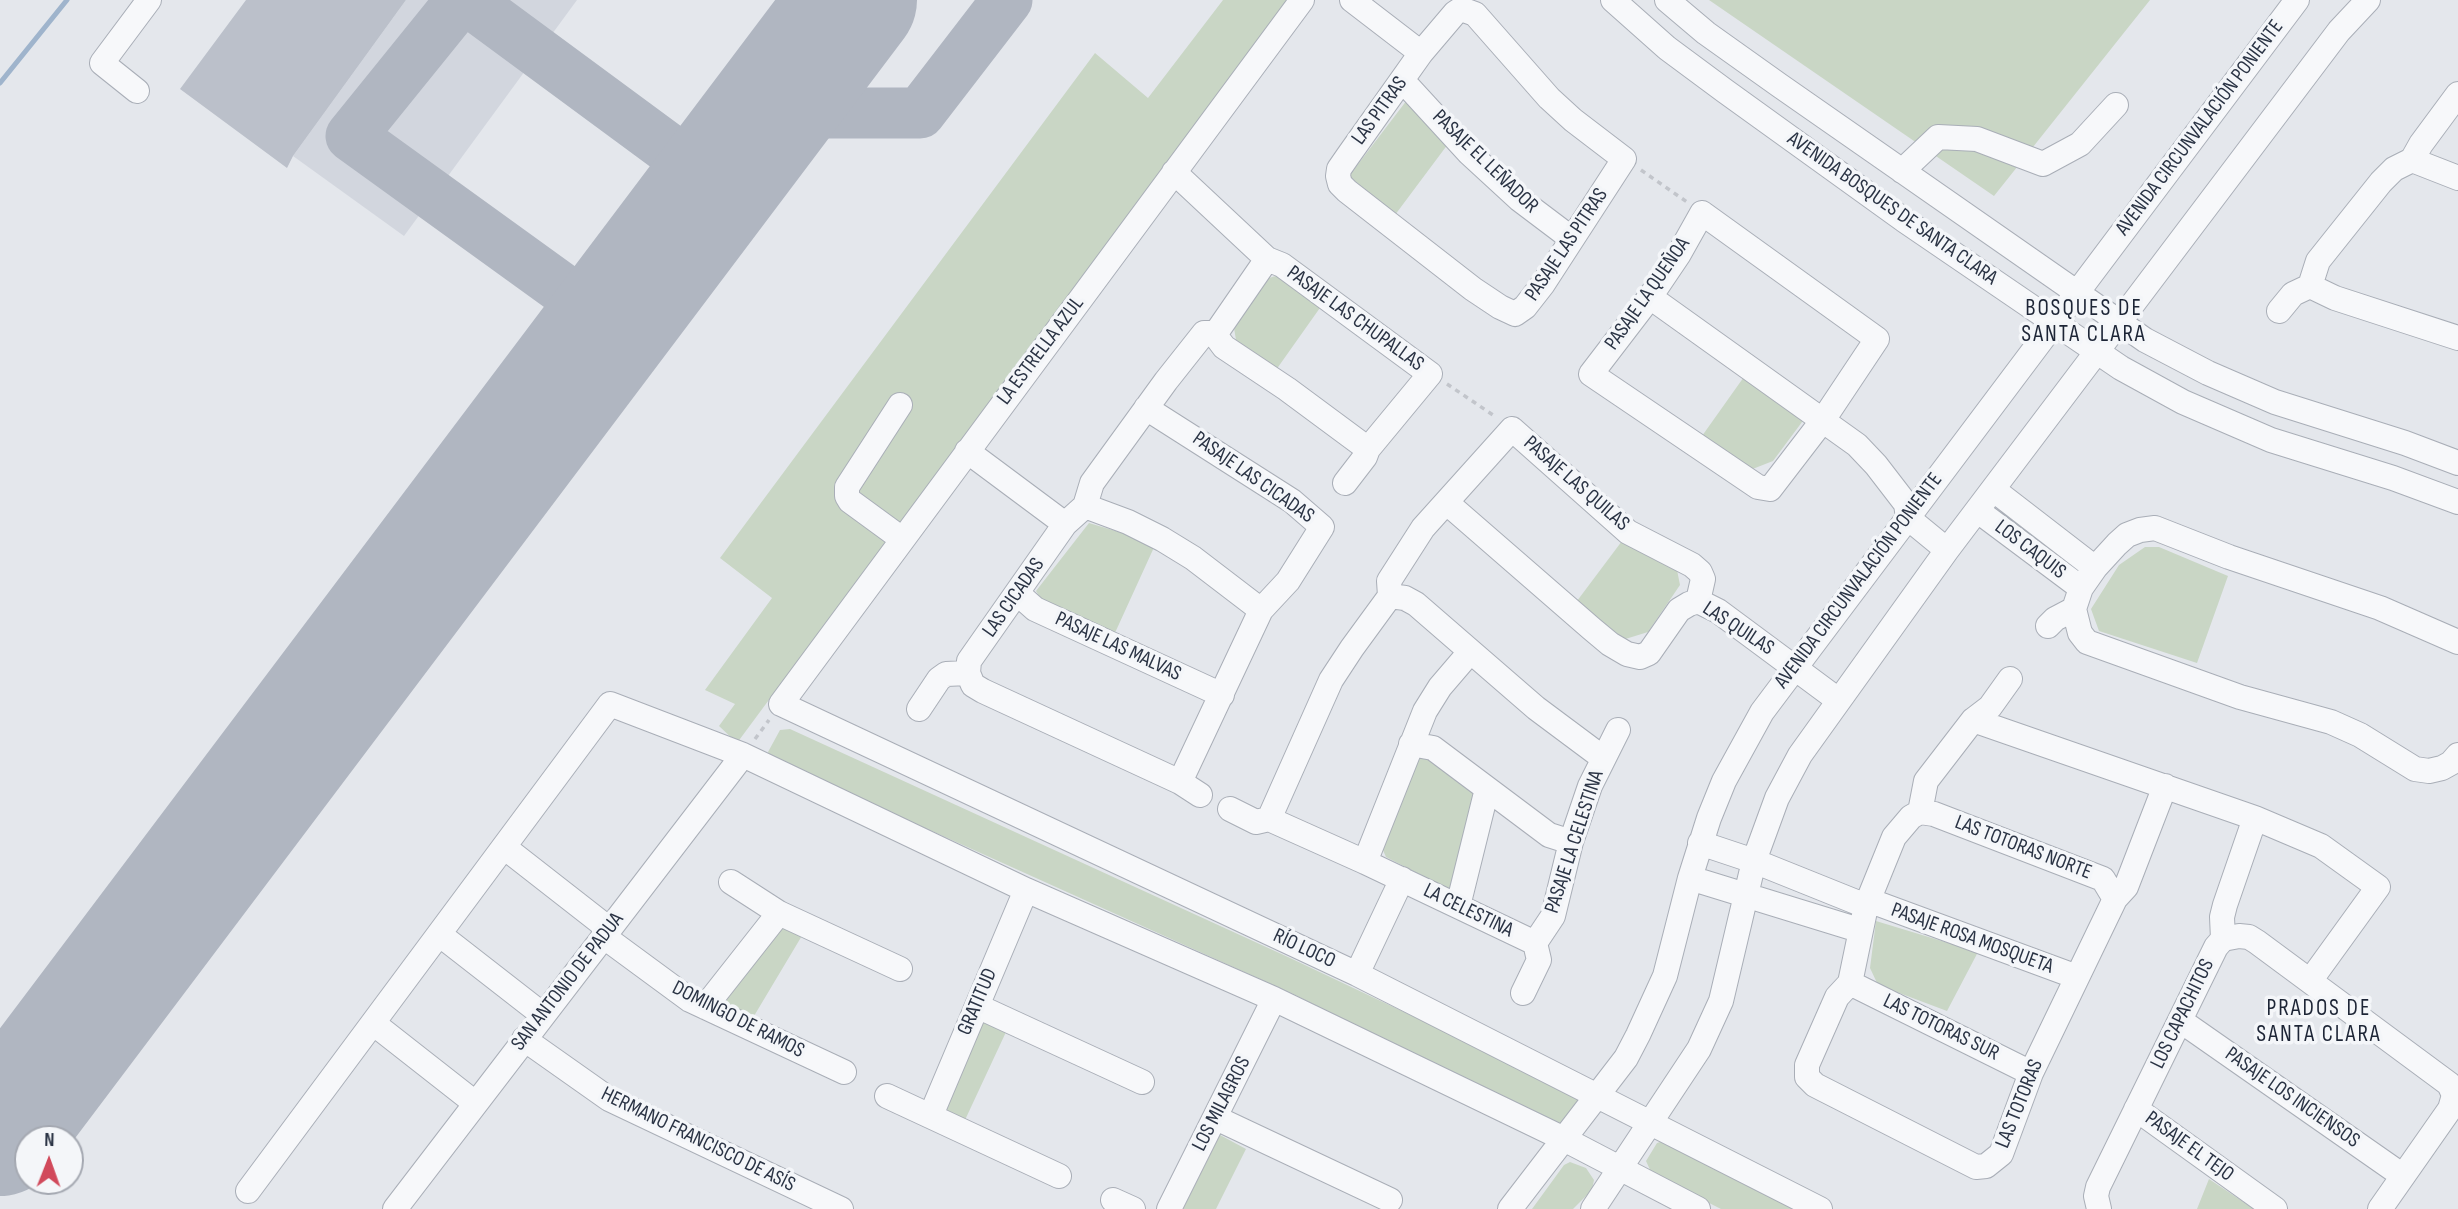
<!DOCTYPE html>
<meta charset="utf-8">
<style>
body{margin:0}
#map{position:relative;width:2458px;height:1209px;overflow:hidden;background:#e4e7ec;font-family:"Sofia Sans Condensed",sans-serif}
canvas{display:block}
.north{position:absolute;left:14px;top:1125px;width:70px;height:70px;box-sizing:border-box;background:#f4f6f9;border:2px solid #a4a8b1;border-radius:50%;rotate:1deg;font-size:19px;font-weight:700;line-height:28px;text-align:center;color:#2b3445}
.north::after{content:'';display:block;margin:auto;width:24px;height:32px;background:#d1495b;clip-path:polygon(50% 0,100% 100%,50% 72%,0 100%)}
</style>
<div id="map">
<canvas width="2458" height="1209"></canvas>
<div class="north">N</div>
</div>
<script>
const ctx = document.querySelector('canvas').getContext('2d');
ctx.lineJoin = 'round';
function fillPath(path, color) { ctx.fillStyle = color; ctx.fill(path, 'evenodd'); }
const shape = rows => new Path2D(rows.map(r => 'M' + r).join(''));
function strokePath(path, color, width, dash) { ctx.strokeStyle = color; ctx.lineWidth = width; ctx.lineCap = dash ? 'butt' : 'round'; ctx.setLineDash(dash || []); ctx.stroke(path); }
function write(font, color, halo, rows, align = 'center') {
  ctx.font = font + ' "Sofia Sans Condensed",sans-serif'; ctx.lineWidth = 7; ctx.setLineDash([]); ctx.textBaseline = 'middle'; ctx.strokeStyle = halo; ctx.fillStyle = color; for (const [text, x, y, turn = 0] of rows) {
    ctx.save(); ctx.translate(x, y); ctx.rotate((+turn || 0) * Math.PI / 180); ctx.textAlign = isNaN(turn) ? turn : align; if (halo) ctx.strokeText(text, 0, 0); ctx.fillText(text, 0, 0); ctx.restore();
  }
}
fillPath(shape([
 [406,0,577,0,404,236,293,156]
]), '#d2d6de');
fillPath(shape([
 [1223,0,1292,0,959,443,737,743,719,726,735,704,705,690,772,598,720,558,1095,53,1148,98],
 [1709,0,2150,0,1994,196],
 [1407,100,1448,144,1395,215,1349,176],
 [1282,274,1322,305,1276,370,1237,346,1233,322,1269,278],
 [1746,374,1805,418,1773,461,1750,470,1702,436],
 [1089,523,1156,543,1114,635,1042,601,1036,591],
 [1622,541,1677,570,1680,585,1648,632,1619,641,1574,605],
 [2145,547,2159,547,2228,576,2197,663,2099,631,2091,609,2119,565],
 [790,729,1288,957,1577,1094,1579,1100,1562,1123,1549,1122,1293,994,770,758,768,752,780,730],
 [1431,754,1479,790,1452,891,1386,857,1382,848,1413,762],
 [1876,921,1978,952,1947,1011,1878,985,1870,968],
 [782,922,803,934,754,1016,720,1002],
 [982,1020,1006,1032,965,1120,941,1112],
 [1220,1135,1246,1149,1216,1209,1183,1209],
 [1669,1139,1801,1209,1721,1209,1652,1174,1646,1161,1657,1143],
 [1570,1162,1586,1168,1594,1180,1592,1190,1573,1209,1532,1209,1564,1165],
 [2209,1179,2254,1209,2197,1209]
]), '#c9d6c5');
strokePath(shape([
 [0,83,67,0]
]), '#9fb4cc', 5);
strokePath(shape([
 [461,0,351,136,578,300,602,304,628,300],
 [467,0,680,157,695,162,710,158,732,161],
 [769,113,920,113,1007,0],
 [680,157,690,172,698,207],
 [578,300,585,314,591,349]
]), '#b0b6c1', 51);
strokePath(shape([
 [0,1133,854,0]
]), '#b0b6c1', 126);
fillPath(shape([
 [246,0,406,0,293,156,287,168,180,89]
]), '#bbc0ca');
const minor = shape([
 [1302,0,781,704,1357,974,1820,1209],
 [1352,0,1421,53],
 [1613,0,1667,48,1725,91,1904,220,2121,368,2183,402,2271,440,2393,478,2458,502],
 [1667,0,1706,33,1779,85,2145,340,2208,373,2275,402,2405,443,2458,463],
 [1461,9,1475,14,1549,98,1573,120,1624,159,1543,284,1525,307,1515,314,1500,307,1473,289,1347,191,1340,184,1338,176,1339,169,1348,156,1421,53,1455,13,1461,9],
 [1402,80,1469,153,1519,199,1572,239],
 [137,91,102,63,149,0],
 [2412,160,2421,144,2458,94],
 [2412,160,2458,178],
 [1902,171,1938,137,1977,139,2043,164,2080,144,2116,105],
 [1174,172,1267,259,1282,265,1430,374,1368,449,1365,457,1345,483],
 [1702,213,1877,339,1823,420,1770,489,1758,487,1591,374,1650,297,1679,254,1702,213],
 [2310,286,2318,261,2381,182,2394,169,2412,160],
 [2310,286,2335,298,2458,338],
 [1650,297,1857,445,1876,465,1906,504,1908,518,1947,550],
 [2279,311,2293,294,2310,286],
 [1216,333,1218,339,1224,347,1287,389,1368,449],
 [1216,333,1267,259],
 [900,405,847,487,847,496,850,501,902,539],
 [1146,408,1292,501,1322,527,1288,581,1261,610,1180,782],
 [967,451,1065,524],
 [1994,490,2095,568],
 [1447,503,1592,629,1610,644,1627,654,1640,657,1649,653,1679,610,1689,604,1698,601,1718,611,1838,700],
 [1085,506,1128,522,1162,539,1193,558,1261,610],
 [1978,511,2081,588],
 [1017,593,1035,609,1222,695],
 [1390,596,1389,581,1423,528,1512,429,1628,532,1692,565,1700,572,1703,579,1698,601],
 [1390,596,1405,598,1416,604,1536,708,1603,758],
 [2048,626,2055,619,2074,609],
 [2458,642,2380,608,2229,557,2155,528,2140,530,2127,535,2117,544,2095,568,2081,588,2074,609,2080,633,2087,642,2240,697,2331,722,2360,735,2415,769,2429,771,2442,768,2451,763,2458,755],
 [919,709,939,679,946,674,968,673],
 [1973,720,2255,818,2321,846,2378,887,2310,981],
 [1411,744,1433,748,1549,835,1571,842],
 [1200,795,1180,782,983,691,973,685,968,673,969,661,1065,524,1085,506,1092,483,1166,381,1204,333,1216,333],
 [1230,809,1256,822,1269,819,1365,862,1535,943],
 [1920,812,1911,817,1894,837,1866,906,1850,983,1837,997,1807,1065,1807,1077,1815,1085,1976,1167,1986,1166,2001,1154,2031,1073,2115,899,2126,887,2165,786],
 [1920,812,1934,814,2103,879,2115,899],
 [1920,812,1926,781,1973,720,1990,707,2010,679],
 [1269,819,1331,680,1352,648,1390,596],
 [1700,843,1754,861,1866,906],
 [504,847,609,929],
 [1365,862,1425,711,1440,687,1470,652],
 [1690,878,1859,930],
 [731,882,779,913,900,969],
 [1868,900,2077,977],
 [1458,906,1487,789],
 [439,934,543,1015],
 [603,936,690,1000,844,1072],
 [2223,939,2222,917,2225,905,2255,818],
 [1357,974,1402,879],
 [1850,983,2031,1073],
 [1523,993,1539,960,1535,943,1553,916,1571,842,1590,786,1618,730],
 [977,1006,1142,1082],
 [705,1007,779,913],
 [2181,1021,2403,1176],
 [373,1023,475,1103],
 [524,1039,609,1099,841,1209],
 [887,1096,1059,1176],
 [2136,1109,2275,1209],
 [931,1115,1026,890],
 [1216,1118,1390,1200],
 [248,1191,610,704,743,755,1026,890,1274,999,1562,1138,1698,1209],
 [1113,1200,1133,1209],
 [395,1209,743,755],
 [1169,1209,1274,999],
 [1510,1209,1626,1058,1638,1035,1665,976,1690,878,1709,818,1724,781,1762,712,2297,0],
 [1593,1209,1699,1049,1721,1001,1754,861,1777,798,1800,755,1947,550,2339,31,2368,0],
 [2099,1209,2096,1196,2098,1187,2216,947,2223,939,2239,936,2249,937,2257,942,2449,1084,2454,1095,2450,1109,2380,1209]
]);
strokePath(minor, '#a9aeb7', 26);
strokePath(shape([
 [1641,170,1687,202],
 [1447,384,1496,417],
 [755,739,769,720]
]), '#c2c5cb', 3.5, [5, 5]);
strokePath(minor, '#f7f8fa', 24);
write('21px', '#2b3445', '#f4f6f9', [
 ["LAS PITRAS",1380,111,-54],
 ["AVENIDA CIRCUNVALACIÓN PONIENTE",2200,128,-53],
 ["PASAJE EL LEÑADOR",1485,162,44],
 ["AVENIDA BOSQUES DE SANTA CLARA",1892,209,35],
 ["PASAJE LAS PITRAS",1567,245,-56],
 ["PASAJE LA QUEÑOA",1648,294,-55],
 ["PASAJE LAS CHUPALLAS",1355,319,36],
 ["LA ESTRELLA AZUL",1041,351,-53],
 ["PASAJE LAS CICADAS",1253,478,35],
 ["PASAJE LAS QUILAS",1576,484,41],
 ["LOS CAQUIS",2030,550,37],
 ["AVENIDA CIRCUNVALACIÓN PONIENTE",1859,581,-53],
 ["LAS CICADAS",1014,598,-55],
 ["LAS QUILAS",1738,629,33],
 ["PASAJE LAS MALVAS",1118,647,25],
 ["PASAJE LA CELESTINA",1575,842,-72],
 ["LAS TOTORAS NORTE",2023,848,21],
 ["LA CELESTINA",1468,911,26],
 ["PASAJE ROSA MOSQUETA",1972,939,20],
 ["RÍO LOCO",1304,949,25],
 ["SAN ANTONIO DE PADUA",568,982,-52],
 ["GRATITUD",978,1002,-67],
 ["LOS CAPACHITOS",2183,1014,-64],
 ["DOMINGO DE RAMOS",738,1020,27],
 ["LAS TOTORAS SUR",1941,1028,26],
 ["PASAJE LOS INCIENSOS",2292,1098,35],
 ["LOS MILAGROS",1222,1104,-63],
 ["LAS TOTORAS",2020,1104,-68],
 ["HERMANO FRANCISCO DE ASÍS",698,1140,26],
 ["PASAJE EL TEJO",2189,1147,36]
]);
ctx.letterSpacing = '2px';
write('23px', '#1d2536', '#f4f6f9', [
 ["BOSQUES DE",2084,309],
 ["SANTA CLARA",2084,335],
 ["PRADOS DE",2319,1009],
 ["SANTA CLARA",2319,1035]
]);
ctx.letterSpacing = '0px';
</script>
